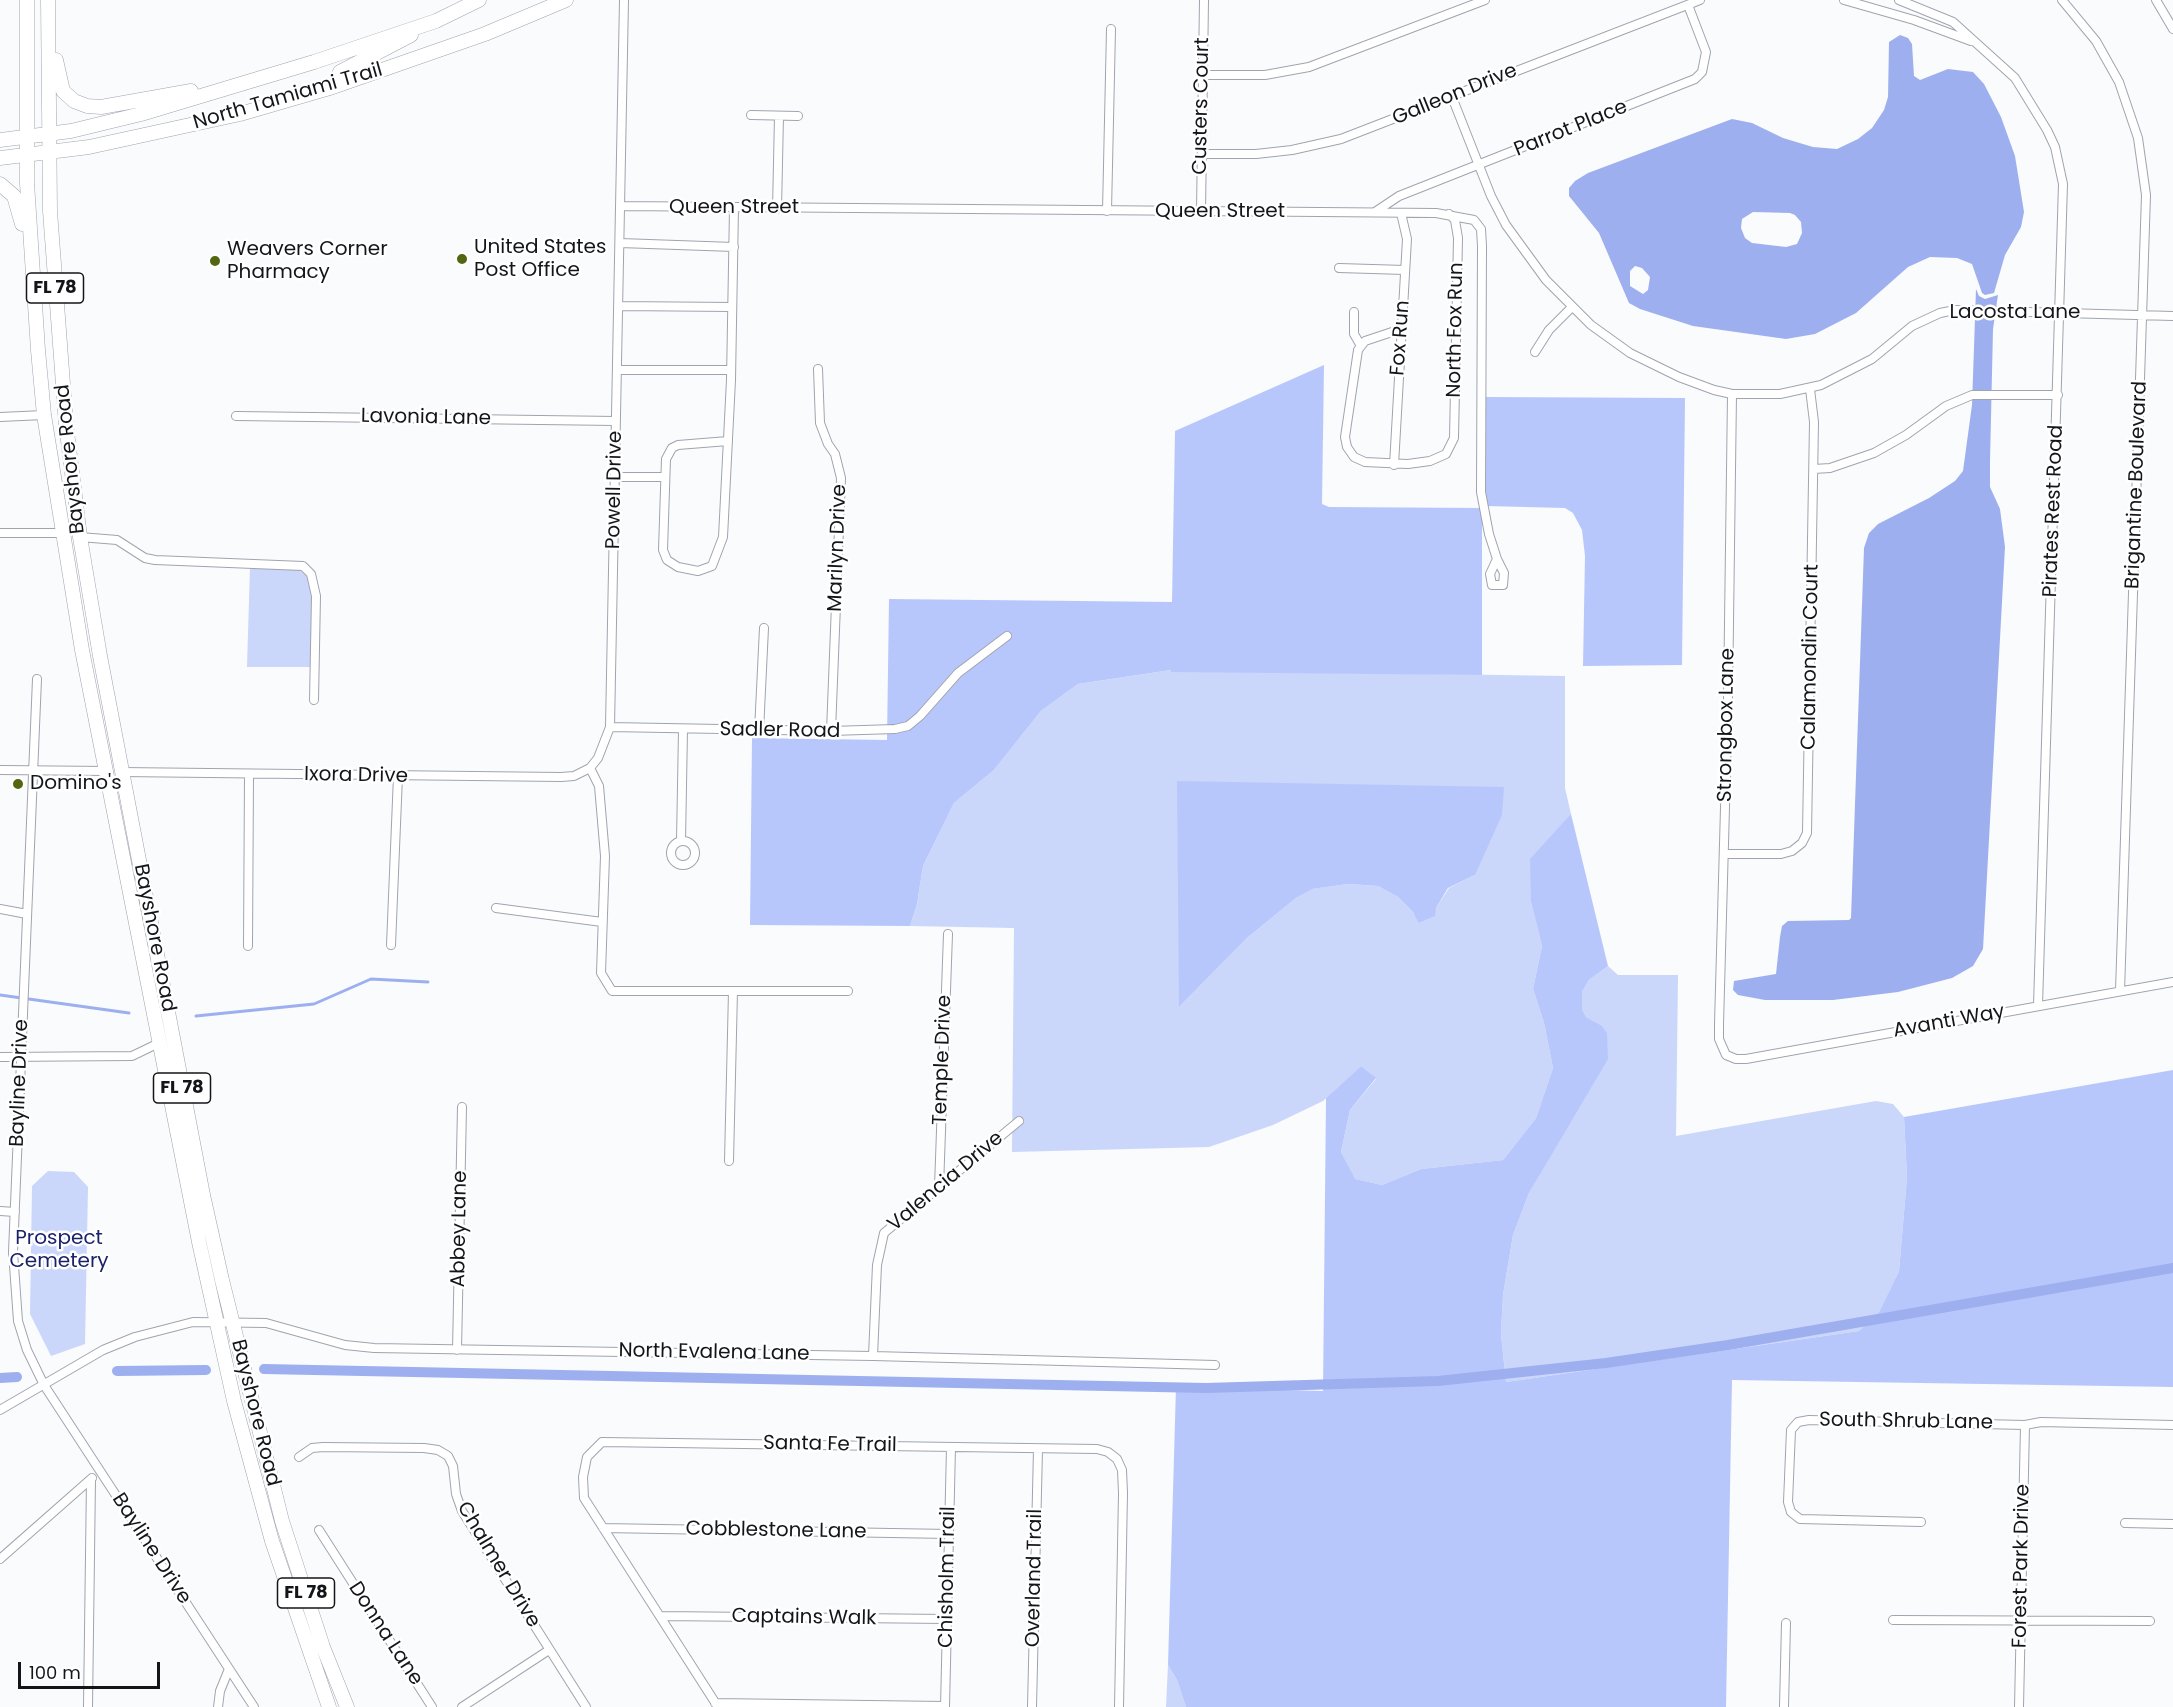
<!DOCTYPE html>
<style>
body{margin:0}
#map{position:relative;width:2173px;height:1707px;overflow:hidden;background:#fafbfd;font-family:Poppins,sans-serif}
canvas{display:block}
.scale{position:absolute;left:18px;top:1662px;width:142px;height:27px;box-sizing:border-box;border:3px solid #141519;border-top:0;padding-left:8px;font-size:18px;line-height:21px;white-space:nowrap;color:#141519;-webkit-text-stroke:4px #fff;paint-order:stroke}
</style>
<div id="map">
<canvas width="2173" height="1707"></canvas>
<div class="scale">100 m</div>
</div>
<script>
const ctx = document.querySelector('canvas').getContext('2d');
ctx.lineJoin = 'round';
function fillPath(path, color) { ctx.fillStyle = color; ctx.fill(path, 'evenodd'); }
const shape = rows => new Path2D(rows.map(r => 'M' + r).join(''));
function strokePath(path, color, width, dash) { ctx.strokeStyle = color; ctx.lineWidth = width; ctx.lineCap = dash ? 'butt' : 'round'; ctx.setLineDash(dash || []); ctx.stroke(path); }
function write(font, color, halo, rows, align = 'center') {
  ctx.font = font + ' Poppins,sans-serif'; ctx.lineWidth = 5; ctx.setLineDash([]); ctx.textBaseline = 'middle'; ctx.strokeStyle = halo; ctx.fillStyle = color; for (const [text, x, y, turn = 0] of rows) {
    ctx.save(); ctx.translate(x, y); ctx.rotate((+turn || 0) * Math.PI / 180); ctx.textAlign = isNaN(turn) ? turn : align; if (halo) ctx.strokeText(text, 0, 0); ctx.fillText(text, 0, 0); ctx.restore();
  }
}
fillPath(shape([
 [250,567,299,570,308,577,313,593,311,667,247,667],
 [1171,670,1565,676,1565,788,1571,814,1553,837,1531,902,1542,946,1533,989,1544,1023,1553,1068,1536,1118,1503,1160,1421,1169,1382,1185,1354,1179,1341,1152,1350,1110,1376,1079,1361,1066,1323,1101,1273,1125,1209,1147,1012,1152,1014,928,910,926,917,904,923,866,954,803,994,770,1041,711,1078,684],
 [1178,781,1475,875,1449,888,1436,908,1418,923,1413,912,1398,897,1378,886,1348,884,1311,889,1296,898,1247,938,1180,1006],
 [1608,966,1618,975,1678,975,1676,1136,1876,1101,1893,1104,1904,1117,1907,1177,1899,1271,1879,1312,1859,1331,1506,1382,1501,1334,1503,1295,1513,1235,1529,1193,1549,1158,1601,1025,1586,1017,1582,1009,1582,992,1589,980],
 [48,1171,74,1172,88,1187,85,1344,51,1356,30,1314,32,1186],
 [1168,1665,1177,1680,1186,1707,1166,1707]
]), '#cbd6fb');
fillPath(shape([
 [1324,365,1322,504,1329,507,1482,508,1482,675,1171,672,1171,670,1078,684,1041,711,994,770,954,803,923,866,917,904,910,926,750,925,752,738,887,740,889,599,1172,602,1175,431],
 [1485,397,1685,398,1682,665,1583,666,1585,556,1582,530,1573,513,1565,508,1486,506],
 [1177,781,1504,787,1502,815,1475,875,1448,888,1436,908,1435,916,1418,923,1413,912,1398,897,1378,886,1348,884,1312,889,1296,898,1247,938,1179,1007],
 [1571,814,1608,966,1589,980,1582,992,1582,1009,1586,1017,1601,1025,1607,1033,1608,1059,1529,1193,1513,1235,1503,1295,1501,1334,1506,1382,1859,1331,1879,1312,1899,1271,1907,1177,1904,1117,2173,1070,2173,1387,1732,1380,1726,1707,1186,1707,1177,1680,1168,1665,1176,1387,1323,1391,1326,1098,1361,1066,1376,1078,1350,1110,1341,1152,1355,1179,1382,1185,1421,1169,1503,1160,1536,1118,1553,1068,1544,1023,1533,989,1542,946,1531,902,1530,859]
]), '#b8c7fb');
fillPath(shape([
 [1900,35,1908,38,1912,44,1914,76,1920,80,1948,69,1973,72,1984,84,2001,117,2015,156,2024,212,2021,227,2005,255,1994,293,1985,295,1982,293,1972,264,1957,258,1930,257,1908,267,1856,313,1815,334,1786,339,1693,326,1640,309,1629,303,1599,233,1569,196,1569,188,1575,181,1588,173,1732,119,1752,123,1783,138,1813,147,1837,149,1858,139,1872,128,1884,110,1888,97,1889,42],
 [1753,212,1790,213,1795,215,1801,222,1802,233,1797,244,1786,247,1752,243,1745,238,1741,228,1742,219],
 [1635,266,1642,268,1650,277,1648,290,1643,294,1630,286,1630,271],
 [1976,289,1979,296,1985,299,1998,295,1993,329,1990,461,1990,487,2000,509,2005,547,1983,949,1973,966,1952,978,1898,992,1833,1000,1765,1000,1738,995,1733,990,1734,981,1776,974,1780,937,1782,926,1788,921,1849,920,1851,918,1864,548,1869,533,1878,524,1929,498,1955,481,1963,471,1972,405]
]), '#9dafee');
strokePath(shape([
 [0,995,129,1013],
 [196,1016,314,1004,371,979,428,982]
]), '#9dafee', 3);
strokePath(shape([
 [264,1369,1206,1388,1438,1381,1606,1363,1728,1345,2173,1268],
 [117,1371,206,1370],
 [0,1378,17,1377]
]), '#9dafee', 10);
const street = shape([
 [1844,0,1914,20,1971,41],
 [1899,0,1953,22,2015,78,2047,130,2055,147,2063,184,2038,1006],
 [2062,0,2096,41,2119,82,2138,138,2146,195,2120,991],
 [2156,0,2173,29],
 [1203,75,1265,75,1309,67,1485,0],
 [1452,97,1491,196,1506,225,1546,280,1591,325,1630,353,1679,377,1714,390,1732,394,1780,394,1821,385,1872,359,1912,326,1940,313,1955,310,2173,316],
 [751,115,798,116],
 [1202,154,1256,154,1292,150,1341,139,1700,0],
 [621,206,1436,213,1474,220,1481,229,1482,246,1481,492,1489,534,1497,559],
 [777,209,779,116],
 [1107,211,1111,29],
 [1201,212,1204,0],
 [1375,212,1399,196,1695,79,1702,72,1706,52,1688,5],
 [620,243,734,247],
 [1339,268,1405,270],
 [619,306,732,307],
 [1354,312,1354,334,1361,346],
 [1401,329,1365,341,1358,350,1345,437,1347,447,1354,457,1365,462,1408,464,1430,461,1446,454,1454,438,1458,238,1455,220,1449,214],
 [1535,352,1549,330,1572,307],
 [818,369,820,423,828,444,835,454,841,478,831,731],
 [618,370,731,370],
 [1732,394,1728,699,1719,1024,1719,1039,1726,1055,1736,1059,1746,1059,2173,982],
 [236,416,616,421],
 [0,417,44,415],
 [728,441,678,445,672,448,666,459,663,550,667,560,678,567,698,571,712,566,723,537,731,380,734,208],
 [1394,465,1407,239,1401,213],
 [1814,469,1830,468,1874,453,1906,435,1946,406,1972,395,2058,395],
 [615,477,665,477],
 [0,533,63,533],
 [80,537,117,540,145,558,155,560,303,566,311,574,316,596,314,700],
 [1497,559,1504,573,1503,585,1492,585,1490,574,1497,559],
 [37,679,13,1252,18,1321,27,1350,44,1385,254,1707],
 [610,727,831,731,895,729,908,726,920,716,958,673,1007,636],
 [759,731,764,628],
 [590,768,599,786,605,856,601,973,612,991,848,991],
 [0,770,106,771],
 [121,772,561,777,574,776,590,768,598,758,610,727,624,0],
 '671 853a12 12 0 1 1 24 0a12 12 0 1 1-24 0Z',
 [681,841,683,730],
 [1724,854,1781,854,1792,851,1802,843,1807,833,1814,422,1810,389],
 [496,908,602,922],
 [0,909,27,914],
 [391,945,398,776],
 [248,946,249,775],
 [0,1057,132,1056,159,1043],
 [729,1161,733,991],
 [939,1187,948,934],
 [0,1211,15,1212],
 [457,1350,462,1107],
 [873,1356,877,1265,884,1233,1019,1121],
 [0,1410,103,1350,135,1337,193,1322,266,1323,345,1345,374,1348,873,1356,1215,1365],
 [299,1457,312,1448,323,1447,424,1448,438,1450,448,1456,453,1466,456,1494,462,1511,586,1707],
 [1921,1522,1800,1519,1791,1512,1788,1502,1791,1430,1798,1422,1809,1420,2025,1425,2041,1422,2173,1425],
 [2125,1523,2173,1524],
 [603,1528,949,1534],
 [319,1530,432,1707],
 [0,1559,92,1478],
 [661,1616,947,1619],
 [1893,1620,2150,1621],
 [715,1703,945,1706],
 [88,1707,91,1479],
 [218,1707,220,1691,229,1669],
 [462,1707,549,1650],
 [718,1707,584,1498,583,1477,587,1457,602,1442,1097,1449,1108,1452,1117,1459,1122,1470,1123,1493,1119,1707],
 [945,1707,951,1447],
 [1032,1707,1038,1449],
 [1784,1707,1786,1623],
 [2019,1707,2025,1425]
]);
const primary = shape([
 [27,0,27,183,38,350,44,415,82,650,199,1242,234,1401,272,1541,329,1707],
 [48,0,50,211,66,424,80,537,100,656,203,1195,222,1280,282,1521,323,1647,347,1707],
 [56,60,63,91,74,101,87,106,101,107,191,91],
 [333,87,340,72,411,35],
 [0,140,71,131,141,114,314,62,436,21,479,0],
 [0,158,89,147,240,114,333,87,485,34,566,0],
 [0,184,14,196,22,224]
]);
strokePath(street, '#a0a4ae', 10);
strokePath(primary, '#a0a4ae', 15);
strokePath(street, '#fff', 8);
strokePath(primary, '#fff', 14);
for (const [x, y, r, color] of [
 [462,259,6,"#52650f"],
 [215,261,6,"#52650f"],
 [18,784,6,"#52650f"]
]) { const dot = new Path2D(); dot.arc(x, y, r, 0, 2 * Math.PI); ctx.fillStyle = color; ctx.fill(dot); strokePath(dot, '#fff', 2); }
for (const [x, y, w] of [
 [55,288,57],
 [182,1088,57],
 [306,1593,57]
]) { const box = new Path2D(); box.roundRect(x - w / 2, y - 15, w, 30, 4.5); ctx.fillStyle = '#fff'; ctx.fill(box); strokePath(box, '#141519', 1.5); }
write('bold 18px', '#141519', null, [
 ["FL 78",55,288],
 ["FL 78",182,1088],
 ["FL 78",306,1593]
]);
write('20px', '#141519', '#fff', [
 ["Galleon Drive",1455,95,-22],
 ["North Tamiami Trail",288,97,-16],
 ["Custers Court",1202,106,-89],
 ["Parrot Place",1571,129,-22],
 ["Queen Street",734,208],
 ["Queen Street",1220,212],
 ["Lacosta Lane",2015,313],
 ["North Fox Run",1456,330,-89],
 ["Fox Run",1401,338,-86],
 ["Lavonia Lane",426,418,1],
 ["Bayshore Road",71,459,-96],
 ["Brigantine Boulevard",2137,485,-88],
 ["Powell Drive",615,490,-89],
 ["Pirates Rest Road",2054,511,-88],
 ["Marilyn Drive",838,548,-88],
 ["Calamondin Court",1811,657,-89],
 ["Strongbox Lane",1727,725,-89],
 ["Sadler Road",780,731,1],
 ["Ixora Drive",356,776,1],
 ["Bayshore Road",154,938,79],
 ["Avanti Way",1949,1022,-10],
 ["Temple Drive",943,1060,-88],
 ["Bayline Drive",20,1083,-88],
 ["Valencia Drive",946,1182,-40],
 ["Abbey Lane",460,1229,-89],
 ["North Evalena Lane",714,1353,1],
 ["Bayshore Road",255,1413,76],
 ["South Shrub Lane",1906,1422,1],
 ["Santa Fe Trail",830,1445,1],
 ["Cobblestone Lane",776,1531,1],
 ["Bayline Drive",151,1549,57],
 ["Chalmer Drive",498,1565,59],
 ["Forest Park Drive",2022,1566,-89],
 ["Chisholm Trail",948,1577,-89],
 ["Overland Trail",1035,1578,-89],
 ["Captains Walk",804,1618,1],
 ["Donna Lane",385,1634,57]
]);
write('20px', '#141519', '#fff', [
 ["United States",474,248],
 ["Post Office",474,271],
 ["Weavers Corner",227,250],
 ["Pharmacy",227,273],
 ["Domino's",30,784]
], 'left');
write('20px', '#1b2269', '#fff', [
 ["Prospect",59,1239],
 ["Cemetery",59,1262]
]);
</script>
